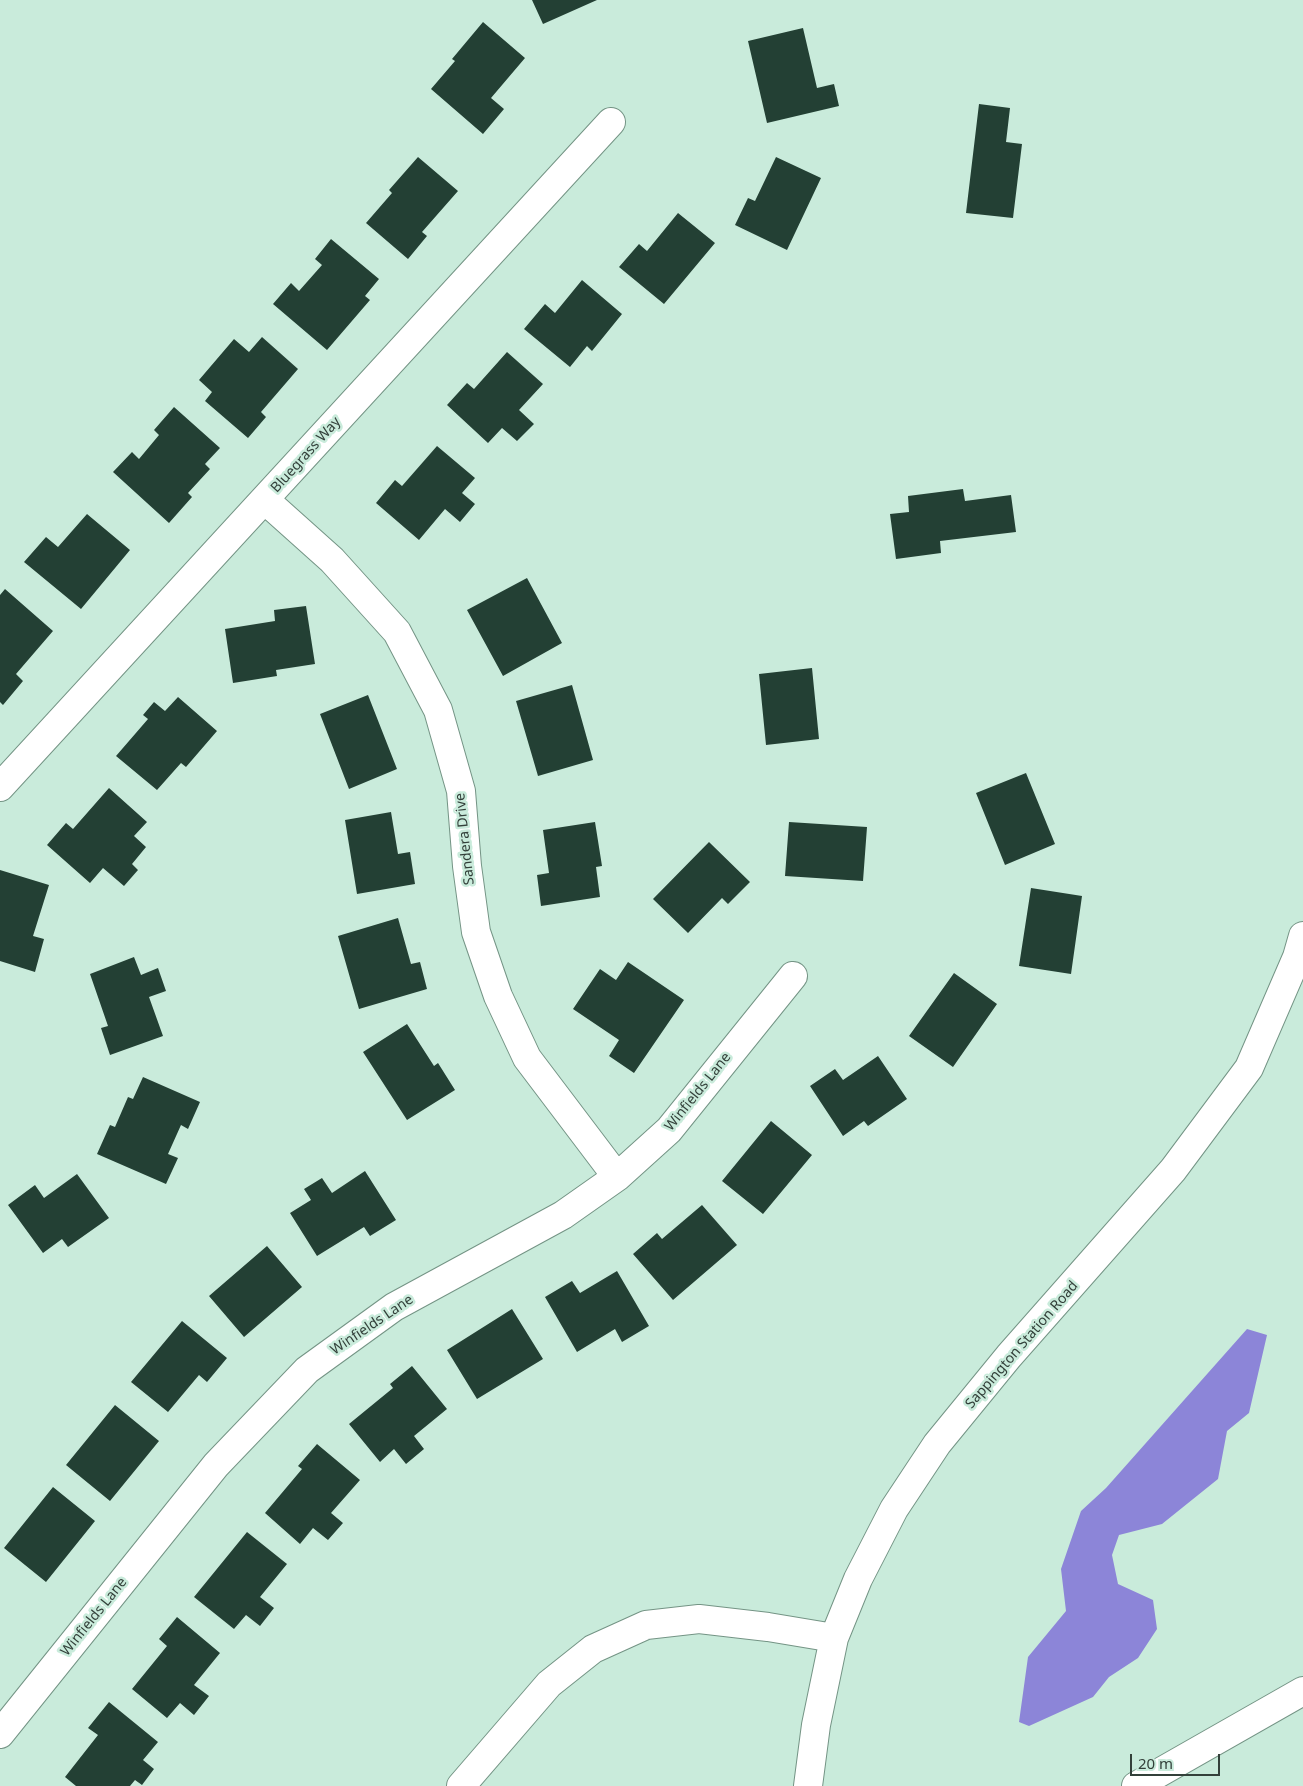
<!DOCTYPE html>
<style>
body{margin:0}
#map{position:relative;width:1303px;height:1786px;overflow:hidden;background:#c9ebdb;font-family:"Noto Sans",sans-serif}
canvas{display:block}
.scale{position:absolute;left:1130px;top:1754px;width:90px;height:22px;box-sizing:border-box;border:2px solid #33403a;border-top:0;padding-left:6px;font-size:15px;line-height:18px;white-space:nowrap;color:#33403a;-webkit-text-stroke:4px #c9ebdb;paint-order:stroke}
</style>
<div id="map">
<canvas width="1303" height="1786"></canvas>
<div class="scale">20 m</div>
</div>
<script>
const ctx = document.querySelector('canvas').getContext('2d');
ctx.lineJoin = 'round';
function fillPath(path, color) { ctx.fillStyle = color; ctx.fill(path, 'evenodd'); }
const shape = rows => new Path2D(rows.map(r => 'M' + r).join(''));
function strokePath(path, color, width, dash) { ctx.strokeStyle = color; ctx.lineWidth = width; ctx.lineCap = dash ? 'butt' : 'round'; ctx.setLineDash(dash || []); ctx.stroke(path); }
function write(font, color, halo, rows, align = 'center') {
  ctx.font = font + ' "Noto Sans",sans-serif'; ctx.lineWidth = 5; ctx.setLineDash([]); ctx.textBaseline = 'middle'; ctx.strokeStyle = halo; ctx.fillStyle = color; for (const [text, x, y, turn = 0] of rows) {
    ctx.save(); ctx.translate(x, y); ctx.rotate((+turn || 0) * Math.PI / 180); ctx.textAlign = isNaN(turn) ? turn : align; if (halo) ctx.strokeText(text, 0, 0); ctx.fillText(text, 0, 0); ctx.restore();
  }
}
fillPath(shape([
 [1247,1329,1267,1335,1249,1413,1227,1431,1218,1479,1162,1524,1119,1535,1112,1555,1118,1584,1153,1600,1157,1629,1138,1658,1109,1677,1093,1697,1029,1726,1019,1722,1028,1657,1066,1611,1061,1569,1081,1511,1106,1488]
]), '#8c85d8');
fillPath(shape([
 [532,0,597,0,543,24],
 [483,22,525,58,491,98,504,109,483,134,431,89,455,61,452,59],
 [803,28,817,88,834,84,839,106,767,123,748,41],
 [979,104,1010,108,1006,142,1022,144,1013,218,966,213],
 [418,157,458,191,422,232,427,236,408,259,366,223,392,193,389,190],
 [776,157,821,178,787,250,735,225,748,198,755,201],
 [678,213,715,243,664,304,619,267,639,244,647,251],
 [331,239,379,279,365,296,370,300,327,350,273,304,291,283,299,291,322,265,315,259],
 [582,280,622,314,592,351,587,346,570,367,524,329,545,304,555,313],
 [262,337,298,369,261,412,266,417,248,438,205,401,212,392,199,380,234,339,249,352],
 [507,352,543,384,519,410,534,424,517,441,502,428,488,443,447,405,467,383,474,389],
 [174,407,220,448,205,464,210,469,188,493,192,497,169,523,113,472,132,452,139,459,159,435,154,430],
 [437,446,475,478,462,493,475,504,460,522,445,509,419,540,376,503,395,480,402,486],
 [963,489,965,501,1011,495,1016,532,940,541,941,553,896,559,890,514,909,512,908,496],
 [87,514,130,550,81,609,24,562,46,537,58,547],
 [527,578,562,643,503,676,467,610],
 [5,589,53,631,16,674,23,681,3,705,0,702,0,595],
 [306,606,315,664,276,670,277,676,233,683,225,629,275,621,274,610],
 [812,668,819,739,766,745,759,674],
 [572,685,593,760,538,776,516,701],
 [368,695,397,769,349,789,320,714],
 [178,697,217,731,186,767,181,763,157,790,116,756,148,719,143,715,154,702,165,711],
 [1026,773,1055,844,1005,865,976,793],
 [109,788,147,822,134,836,146,847,132,864,138,870,124,886,103,868,90,883,47,845,66,823,73,829],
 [391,812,398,854,410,852,415,884,357,894,345,820],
 [595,822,602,866,596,867,600,897,541,906,537,875,549,873,543,830],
 [789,822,867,827,863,881,785,876],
 [709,842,750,882,728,904,722,898,688,933,653,899],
 [0,870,49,885,33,936,44,939,35,972,0,961],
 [1031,888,1082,896,1071,974,1019,966],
 [398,918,411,964,420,962,427,989,359,1009,338,936],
 [134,957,141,975,158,968,166,991,149,997,163,1036,110,1055,101,1028,108,1026,90,974],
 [628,962,684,1000,634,1073,609,1056,619,1040,573,1009,600,969,616,980],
 [954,973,997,1004,953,1067,909,1036],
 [407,1024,434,1066,438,1063,455,1090,407,1120,363,1052],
 [878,1056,907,1099,868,1126,864,1121,843,1136,810,1086,835,1069,843,1080],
 [143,1077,200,1102,188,1129,181,1125,168,1154,178,1158,166,1184,97,1154,110,1125,115,1127,128,1097,133,1099],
 [771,1121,812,1155,763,1214,722,1181],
 [365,1171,396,1220,370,1236,364,1227,317,1256,290,1213,311,1200,304,1189,322,1178,332,1193],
 [77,1174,109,1218,68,1247,62,1239,43,1253,8,1205,35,1185,44,1198],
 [702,1205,737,1245,673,1300,633,1254,657,1233,662,1239],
 [267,1246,302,1287,244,1337,209,1296],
 [617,1271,649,1326,622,1342,615,1329,577,1352,545,1297,572,1281,580,1293],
 [512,1309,543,1359,477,1399,447,1350],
 [182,1321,227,1358,207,1382,199,1375,168,1412,131,1382],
 [412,1366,447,1409,414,1436,424,1449,406,1464,394,1449,380,1462,349,1424,393,1388,390,1384],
 [115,1405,159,1441,110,1501,66,1465],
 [317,1444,360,1480,331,1513,343,1523,328,1540,313,1528,300,1544,265,1513,302,1469,298,1466],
 [53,1487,95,1521,46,1582,4,1548],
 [247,1532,287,1564,260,1597,274,1608,260,1626,246,1615,234,1629,194,1597],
 [177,1617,220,1653,194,1685,209,1696,194,1715,180,1703,167,1718,132,1689,167,1646,159,1639],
 [109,1702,158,1742,143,1760,154,1769,142,1785,135,1780,130,1786,76,1786,65,1777,98,1735,88,1728]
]), '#234034');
const street = shape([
 [265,500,332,560,397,632,438,710,461,791,467,866,476,932,498,996,527,1058,617,1177],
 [0,787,611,122],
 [0,1734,216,1465,307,1370,394,1307,563,1215,617,1177,669,1130,793,976]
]);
const secondary = shape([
 [461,1786,549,1684,593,1649,646,1625,699,1619,768,1627,834,1638],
 [808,1786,816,1725,834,1638,858,1579,894,1509,937,1444,1009,1356,1173,1170,1249,1068,1297,957,1303,936]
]);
const highway = shape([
 [1136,1786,1303,1691]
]);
strokePath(street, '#749485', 30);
strokePath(secondary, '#749485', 30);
strokePath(highway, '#749485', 30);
strokePath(street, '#fff', 28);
strokePath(secondary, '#fff', 28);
strokePath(highway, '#fff', 28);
write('14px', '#33403a', '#c9ebdb', [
 ["Bluegrass Way",306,455,-48],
 ["Sandera Drive",465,839,-96],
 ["Winfields Lane",698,1092,-51],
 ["Winfields Lane",372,1325,-34],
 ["Sappington Station Road",1022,1345,-49],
 ["Winfields Lane",94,1617,-51]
]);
</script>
